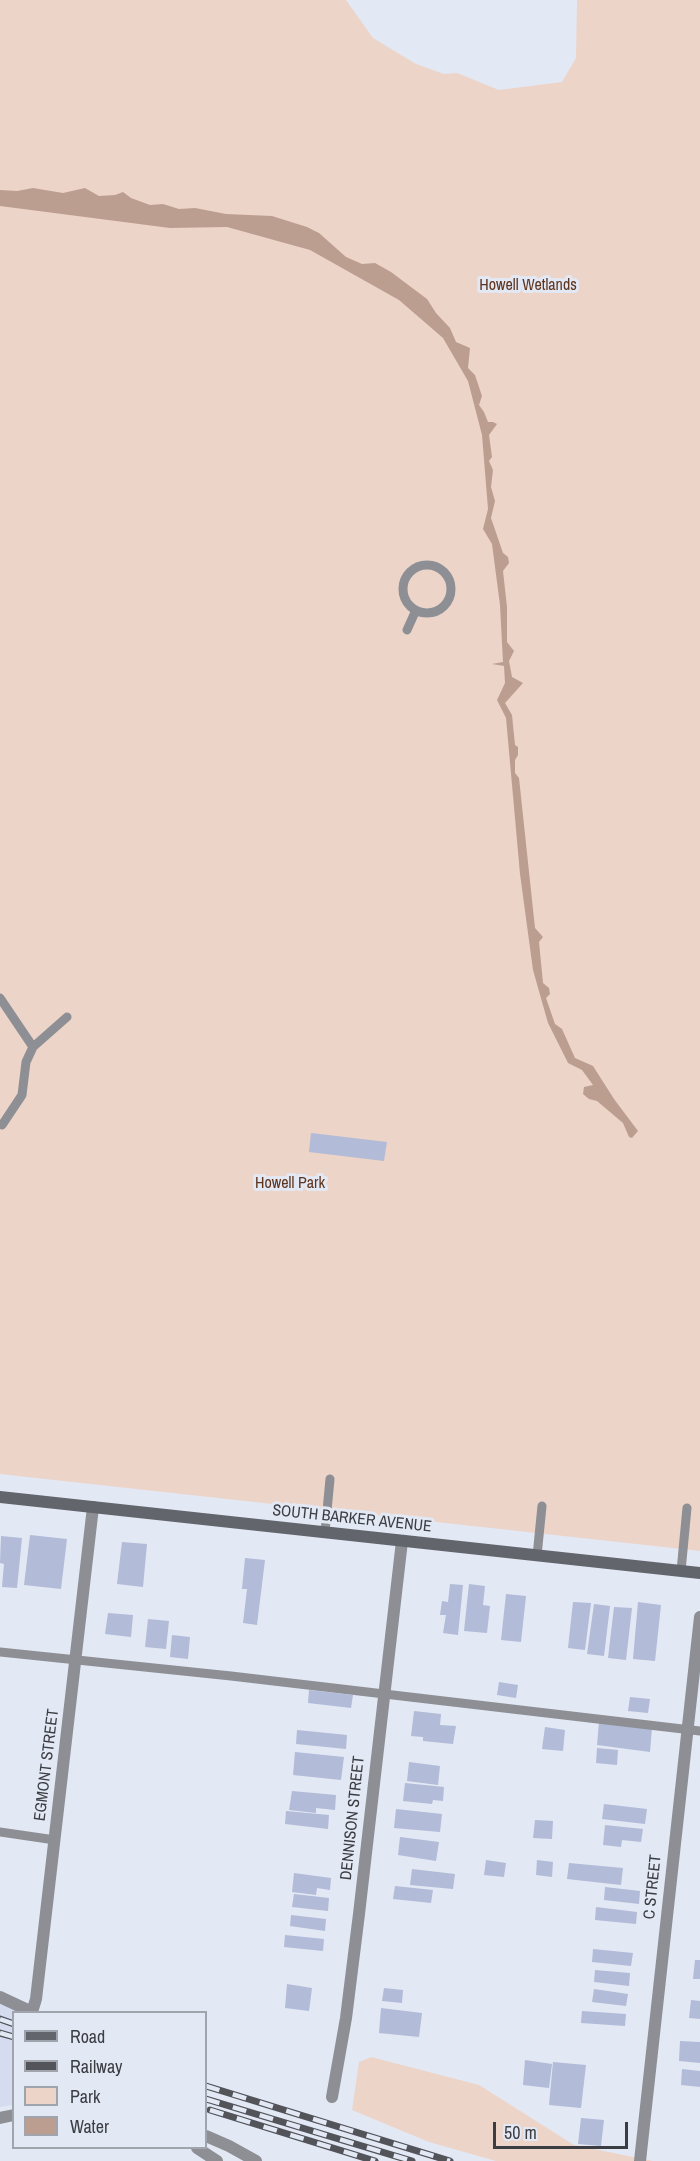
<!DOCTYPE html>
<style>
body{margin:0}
#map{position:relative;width:700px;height:2161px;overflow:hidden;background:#e3e8f5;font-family:"Archivo Narrow",sans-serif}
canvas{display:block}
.legend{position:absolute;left:12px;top:2011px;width:195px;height:138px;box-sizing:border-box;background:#e3e8f5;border:2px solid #a0a4ad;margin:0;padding:8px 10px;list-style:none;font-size:18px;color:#3b3d42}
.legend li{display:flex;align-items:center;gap:12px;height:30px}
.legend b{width:30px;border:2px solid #a0a4ad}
.scale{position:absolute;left:493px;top:2122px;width:135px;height:27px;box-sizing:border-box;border:3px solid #3b3d42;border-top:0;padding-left:8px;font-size:18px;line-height:21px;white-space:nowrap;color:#3b3d42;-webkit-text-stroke:4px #e3e8f5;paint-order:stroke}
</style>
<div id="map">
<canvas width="700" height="2161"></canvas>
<ul class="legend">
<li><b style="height:8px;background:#63656d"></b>Road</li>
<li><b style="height:8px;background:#52545a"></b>Railway</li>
<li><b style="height:16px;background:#ecd4c8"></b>Park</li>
<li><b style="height:16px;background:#bc9e90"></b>Water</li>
</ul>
<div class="scale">50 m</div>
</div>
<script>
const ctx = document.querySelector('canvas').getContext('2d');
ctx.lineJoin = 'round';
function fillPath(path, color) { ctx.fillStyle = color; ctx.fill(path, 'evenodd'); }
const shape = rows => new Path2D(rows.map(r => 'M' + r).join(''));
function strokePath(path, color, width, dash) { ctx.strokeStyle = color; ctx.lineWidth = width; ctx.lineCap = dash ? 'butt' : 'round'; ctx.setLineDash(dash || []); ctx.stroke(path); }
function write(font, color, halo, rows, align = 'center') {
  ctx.font = font + ' "Archivo Narrow",sans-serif'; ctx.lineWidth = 6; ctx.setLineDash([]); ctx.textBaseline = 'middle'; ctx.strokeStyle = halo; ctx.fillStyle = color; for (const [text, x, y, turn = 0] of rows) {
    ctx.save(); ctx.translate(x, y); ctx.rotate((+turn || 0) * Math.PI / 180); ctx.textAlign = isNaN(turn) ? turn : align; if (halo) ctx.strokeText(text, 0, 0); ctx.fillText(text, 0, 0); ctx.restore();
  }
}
fillPath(shape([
 [0,2004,18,2012,14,2012,13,2105,0,2107]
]), '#d5dcf0');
fillPath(shape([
 [0,0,346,0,373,38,416,64,444,74,457,73,499,90,562,82,576,58,577,0,700,0,700,1551,0,1474],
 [371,2057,479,2085,574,2145,653,2161,496,2161,429,2142,352,2110,359,2062]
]), '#ecd4c8');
fillPath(shape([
 [33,188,63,193,85,188,99,196,115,195,123,192,131,198,150,205,163,204,179,209,195,208,226,214,272,216,307,227,319,233,346,257,362,264,375,263,391,272,427,299,436,313,450,328,456,342,470,348,468,368,475,375,482,396,479,405,484,412,488,422,493,422,497,424,489,435,492,457,489,461,493,470,491,487,495,501,491,518,503,553,508,557,509,563,503,571,507,607,507,642,514,651,509,661,512,677,523,683,505,703,512,715,515,745,518,747,518,755,515,760,515,773,519,778,535,928,543,937,539,942,543,983,549,988,550,994,546,998,555,1024,562,1029,575,1058,593,1066,614,1099,638,1131,632,1138,629,1137,623,1123,597,1101,589,1099,583,1094,584,1087,593,1085,582,1070,568,1063,548,1023,533,970,520,874,506,718,497,700,505,683,504,666,492,664,503,662,500,605,492,544,483,529,488,509,482,435,468,381,443,338,399,300,310,250,227,227,170,228,0,206,0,190,17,191]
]), '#bc9e90');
fillPath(shape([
 [311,1133,387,1142,384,1161,309,1152],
 [30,1535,67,1539,61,1589,24,1585],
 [1,1536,22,1538,17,1588,2,1587,4,1564,0,1563],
 [122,1542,147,1544,143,1587,117,1584],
 [245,1558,265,1560,257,1625,243,1623,247,1589,242,1589],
 [450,1584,463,1585,458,1635,443,1633,446,1615,440,1615,442,1601,448,1602],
 [469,1584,485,1586,483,1605,490,1606,487,1633,464,1631],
 [506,1594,526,1596,521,1642,501,1640],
 [573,1602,591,1603,585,1650,568,1648],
 [638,1602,661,1605,655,1661,633,1659],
 [594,1604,610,1606,604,1656,587,1654],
 [614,1607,632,1608,626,1660,608,1658],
 [108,1613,133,1615,131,1637,105,1634],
 [148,1619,169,1621,166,1649,145,1647],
 [172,1635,190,1637,188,1659,170,1657],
 [499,1682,518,1685,516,1698,497,1695],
 [309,1690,353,1695,351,1708,308,1703],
 [630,1697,650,1699,648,1713,628,1711],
 [414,1711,441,1714,440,1725,456,1726,453,1744,423,1741,423,1737,411,1736],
 [599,1722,652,1728,650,1752,597,1745],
 [545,1727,565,1730,563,1751,542,1749],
 [297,1730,347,1735,346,1749,296,1744],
 [597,1748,618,1750,617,1765,596,1763],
 [295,1752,344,1757,341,1780,293,1775],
 [409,1762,440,1766,438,1785,407,1781],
 [405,1783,444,1787,443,1801,433,1800,432,1804,403,1801],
 [292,1791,336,1795,335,1810,316,1808,316,1813,289,1810],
 [604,1804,647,1809,645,1824,602,1819],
 [396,1809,442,1814,440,1832,394,1828],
 [286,1811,329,1815,328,1829,285,1824],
 [535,1820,553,1821,552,1839,533,1838],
 [605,1825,643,1829,641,1842,622,1840,621,1847,603,1845],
 [400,1837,439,1842,436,1861,398,1855],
 [486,1860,506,1863,504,1877,484,1875],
 [537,1860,553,1862,552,1877,536,1875],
 [569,1863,623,1868,621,1885,567,1879],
 [412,1869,455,1874,453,1889,410,1885],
 [294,1873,331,1878,330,1890,317,1888,316,1895,292,1892],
 [395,1886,433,1890,431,1903,393,1899],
 [605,1887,640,1891,639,1904,604,1900],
 [294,1894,329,1898,328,1911,292,1907],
 [596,1907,637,1912,636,1924,595,1920],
 [291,1915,326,1919,325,1931,290,1926],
 [285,1935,324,1939,323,1951,284,1947],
 [593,1949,633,1953,631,1966,592,1962],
 [695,1960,700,1960,700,1979,693,1979],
 [595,1970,630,1973,629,1986,594,1982],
 [287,1984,312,1988,309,2011,285,2008],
 [384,1988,403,1990,402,2003,382,2001],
 [594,1989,628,1994,626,2006,592,2002],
 [691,2000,700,2001,700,2019,689,2018],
 [381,2008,422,2013,419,2037,379,2033],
 [582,2011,626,2014,625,2026,581,2023],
 [680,2041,700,2042,700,2063,679,2061],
 [525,2060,552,2064,549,2088,523,2085],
 [553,2062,586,2065,581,2108,549,2105],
 [682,2069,700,2071,700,2087,681,2085],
 [581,2118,604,2120,601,2146,578,2144]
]), '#b2bbd7');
strokePath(shape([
 '403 589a24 24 0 1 1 48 0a24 24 0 1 1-48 0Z',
 [407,630,416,610],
 [0,998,33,1047],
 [2,1125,22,1095,26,1062,33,1047,67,1017],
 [325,1532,330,1479],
 [537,1556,542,1506],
 [681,1571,687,1508],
 [0,1652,231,1676,700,1731],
 [0,1832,55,1840]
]), '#8d8f95', 9);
strokePath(shape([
 [0,1997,32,2012,36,1999,93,1507],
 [332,2097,346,2018,359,1914,402,1541],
 [197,2148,217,2161],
 [640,2161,700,1617]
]), '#8d8f95', 12);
strokePath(shape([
 [0,2118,14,2115],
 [206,2136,229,2146,256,2161]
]), '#8d8f95', 12);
strokePath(shape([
 [0,1497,700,1573]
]), '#63656d', 12);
const rail = shape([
 [0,2019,14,2024],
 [0,2033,14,2037],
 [206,2086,450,2161],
 [206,2099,412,2161],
 [210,2110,375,2161]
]);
strokePath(rail, '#52545a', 7);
strokePath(rail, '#e3e8f5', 4.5, [14]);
write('16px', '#5f341d', '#e3e8f5', [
 ["Howell Wetlands",528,286],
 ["Howell Park",290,1184]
]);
write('16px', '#3b3d42', '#e3e8f5', [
 ["SOUTH BARKER AVENUE",352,1519,6],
 ["EGMONT STREET",47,1765,-83],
 ["DENNISON STREET",353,1818,-84],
 ["C STREET",653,1887,-84]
]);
</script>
